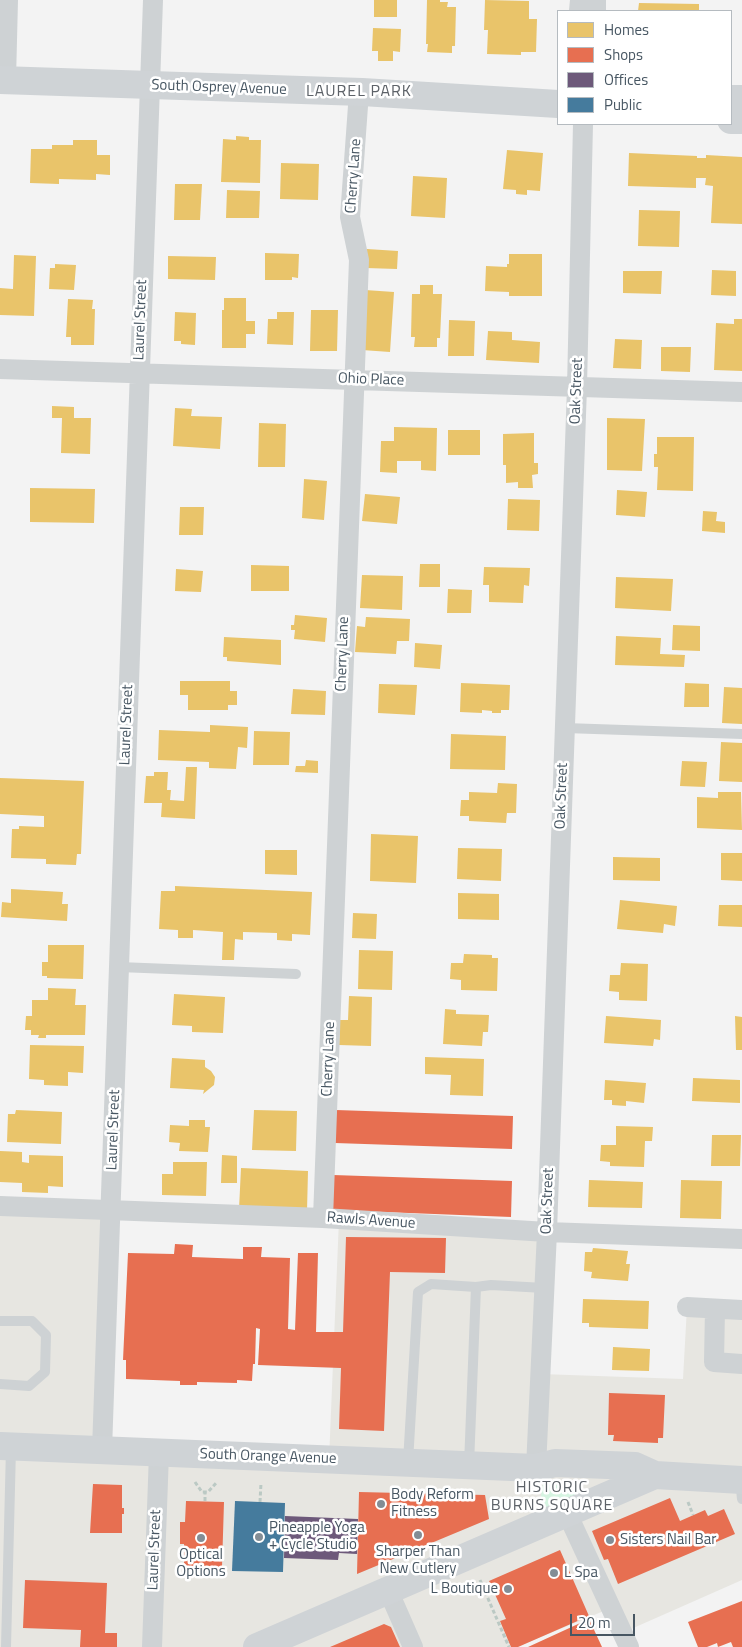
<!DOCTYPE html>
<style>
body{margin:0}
#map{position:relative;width:742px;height:1647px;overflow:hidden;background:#f3f3f3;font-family:"Titillium Web",sans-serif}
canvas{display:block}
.legend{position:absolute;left:557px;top:10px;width:175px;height:115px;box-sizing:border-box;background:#fff;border:1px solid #b5bbc0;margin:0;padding:6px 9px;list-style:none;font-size:15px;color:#475662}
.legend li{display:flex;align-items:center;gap:10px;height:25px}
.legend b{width:25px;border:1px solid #b5bbc0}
.scale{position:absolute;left:570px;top:1614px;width:65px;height:22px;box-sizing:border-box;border:2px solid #475662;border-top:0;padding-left:6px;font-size:15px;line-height:18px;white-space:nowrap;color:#475662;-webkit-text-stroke:4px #fff;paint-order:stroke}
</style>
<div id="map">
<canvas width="742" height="1647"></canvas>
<ul class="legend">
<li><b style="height:14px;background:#e9c46a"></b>Homes</li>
<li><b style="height:14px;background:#e76f51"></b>Shops</li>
<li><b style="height:14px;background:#6d597a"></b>Offices</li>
<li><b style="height:14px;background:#457b9d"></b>Public</li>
</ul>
<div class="scale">20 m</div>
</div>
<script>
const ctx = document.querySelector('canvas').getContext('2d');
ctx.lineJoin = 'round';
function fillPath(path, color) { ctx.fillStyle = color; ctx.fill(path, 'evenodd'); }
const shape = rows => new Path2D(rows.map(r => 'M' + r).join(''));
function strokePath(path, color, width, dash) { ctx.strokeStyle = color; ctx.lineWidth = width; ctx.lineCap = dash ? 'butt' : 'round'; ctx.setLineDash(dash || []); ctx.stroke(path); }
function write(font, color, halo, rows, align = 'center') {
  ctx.font = font + ' "Titillium Web",sans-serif'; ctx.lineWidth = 5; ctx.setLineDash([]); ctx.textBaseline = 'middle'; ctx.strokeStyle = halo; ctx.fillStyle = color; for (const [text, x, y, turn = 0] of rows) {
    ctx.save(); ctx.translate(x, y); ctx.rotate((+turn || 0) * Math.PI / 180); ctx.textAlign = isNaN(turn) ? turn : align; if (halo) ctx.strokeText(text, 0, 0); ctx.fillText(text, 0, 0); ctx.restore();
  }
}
fillPath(shape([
 [0,1206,111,1210,102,1450,329,1460,339,1219,547,1232,541,1374,683,1379,687,1307,742,1310,742,1580,622,1633,611,1608,517,1647,0,1647]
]), '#e7e6e1');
fillPath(shape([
 [543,1484,575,1487,577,1488,578,1493,577,1495,546,1509,541,1496]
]), '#d5f4e1');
fillPath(shape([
 [374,0,397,0,397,17,374,17],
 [427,0,440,0,440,2,448,2,447,7,456,7,455,46,452,46,452,53,427,52,428,44,426,44],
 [485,0,529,1,529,19,537,19,536,52,521,52,521,55,487,54,488,30,484,30],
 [639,3,699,4,699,11,638,11],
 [373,28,401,29,400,52,393,51,393,61,378,61,378,51,372,51],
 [236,136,249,137,249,140,261,140,260,183,221,182,223,139,236,140],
 [73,140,97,140,97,155,110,155,110,175,96,174,96,180,59,179,59,184,30,183,31,149,52,149,52,145,73,145],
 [507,150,543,153,540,191,527,190,527,195,516,194,516,190,503,189],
 [629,153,697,156,697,158,706,158,706,155,742,157,742,224,711,223,713,186,705,185,706,178,696,178,696,188,628,186],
 [281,163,319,164,318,200,280,199],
 [413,176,447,178,445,218,411,216],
 [175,184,202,184,200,220,174,220],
 [227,190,260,191,259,218,226,218],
 [639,210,680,211,679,247,638,246],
 [367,249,398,251,397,269,366,268],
 [265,253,299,254,298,278,292,277,292,280,265,280],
 [509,254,542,254,542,296,509,296,509,292,485,291,486,266,507,267,507,264,509,264],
 [14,255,36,256,34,316,0,315,0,288,13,289],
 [168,256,216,257,215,280,168,279],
 [55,264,76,265,74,290,49,289,50,268,55,268],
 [712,270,736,271,736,296,711,295],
 [623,271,662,271,661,294,623,293],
 [420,285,433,285,433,294,442,294,440,338,437,338,437,347,414,347,415,337,411,337,412,294,420,294],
 [365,290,394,292,390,352,362,350],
 [224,298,246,298,246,321,255,321,255,334,246,334,246,348,222,348,222,310,224,310],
 [68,299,93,300,92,309,95,309,94,345,71,345,71,337,66,337],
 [311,310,338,310,337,351,310,351],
 [175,312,196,313,195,345,181,344,181,341,174,341],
 [277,312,294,312,293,345,267,344,268,319,277,319],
 [734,319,742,319,742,371,714,370,716,323,734,324],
 [449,320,475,321,474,356,448,356],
 [488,331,512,332,512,340,540,342,539,363,486,360],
 [615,339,642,340,641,369,613,368],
 [661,347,691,347,690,372,661,371],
 [52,406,74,407,74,418,91,418,90,454,61,453,62,418,52,418],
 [175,408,192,409,191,416,222,417,220,449,173,446],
 [607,418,645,419,642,471,607,470],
 [259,423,286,424,285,467,258,467],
 [394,427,437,428,436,471,421,470,421,461,397,461,397,473,380,472,381,441,394,441],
 [448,430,480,430,480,455,448,455],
 [534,433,534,463,538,463,538,474,532,475,533,488,518,488,518,482,506,483,506,465,503,465,503,434],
 [657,437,694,437,693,491,657,490,658,467,654,467,654,454,657,454],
 [304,479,327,481,324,520,302,518],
 [30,488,95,489,94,523,30,522],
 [617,490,647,492,645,517,616,515],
 [365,494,400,497,397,524,362,521],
 [508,499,540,500,539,531,507,530],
 [180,507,204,507,203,535,179,535],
 [703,511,717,512,716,521,725,522,725,533,702,531],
 [420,564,440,564,440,587,419,587],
 [251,565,289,566,289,591,251,591],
 [484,567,530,568,529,586,524,585,523,603,489,602,489,585,483,585],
 [176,569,203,571,201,592,175,591],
 [362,575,403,576,402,610,360,608],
 [616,577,673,579,671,611,615,608],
 [448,589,472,590,471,613,447,613],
 [295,615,327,618,325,642,294,639,295,630,291,630,291,625,294,625],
 [366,617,410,619,409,641,397,641,396,654,355,652,357,626,365,627],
 [673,625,700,626,700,651,672,650],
 [616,636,661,638,660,654,685,655,684,667,615,665],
 [224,637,281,640,281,665,227,661,227,657,223,657],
 [415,643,442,645,440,669,414,667],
 [180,681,230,681,230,691,237,691,237,705,228,705,228,710,188,710,188,695,180,695],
 [461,683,510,685,509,710,501,710,501,713,492,713,492,711,482,710,482,713,460,712],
 [685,683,709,684,709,707,684,707],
 [379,684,417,685,415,715,378,713],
 [724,687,742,688,742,724,722,723],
 [293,689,326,691,325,715,291,714],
 [210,725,248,727,247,748,238,747,236,769,209,768,209,762,158,760,159,730,210,732],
 [254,731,290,732,289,765,253,765],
 [451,734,506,736,505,770,450,769],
 [721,742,742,743,742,782,719,781],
 [306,760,318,761,318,773,295,772,296,766,305,766],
 [682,761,707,762,705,787,680,786],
 [186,767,197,767,195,819,161,817,162,803,144,803,146,776,154,776,154,772,168,772,167,790,171,790,170,800,184,801],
 [0,778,84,781,81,854,77,854,76,865,46,864,46,859,11,858,12,829,19,829,19,826,44,827,44,816,0,814],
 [498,783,517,784,516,813,507,813,506,823,469,821,469,816,460,816,461,800,469,800,469,792,497,793],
 [718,792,741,792,742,830,697,828,697,797,718,798],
 [371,834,418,836,416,883,370,881],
 [458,848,502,849,501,881,457,879],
 [265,850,297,850,297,875,265,874],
 [721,853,742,853,742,881,721,880],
 [613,857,660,858,660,881,613,880],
 [175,886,312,892,310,935,292,934,292,941,277,940,277,933,243,932,243,940,235,939,234,960,222,960,223,932,193,930,193,938,178,938,178,930,159,929,161,891,175,891],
 [11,889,63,892,62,904,68,904,67,921,1,917,2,902,11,903],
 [458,893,499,894,499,920,458,919],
 [620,900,677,906,675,926,664,924,663,933,617,929],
 [719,905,742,905,742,927,718,926],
 [353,913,377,914,376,939,352,938],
 [48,945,84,945,83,979,47,978,47,976,42,976,42,962,48,962],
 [359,950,393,951,392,990,358,989],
 [464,954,492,955,492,958,498,958,497,991,461,990,461,980,450,979,451,963,463,963],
 [621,963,648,964,647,1001,619,1000,619,992,609,991,610,975,620,975],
 [48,988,76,989,75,1005,86,1005,85,1035,46,1035,46,1038,38,1038,39,1035,31,1035,31,1030,25,1030,26,1016,32,1016,32,1000,48,1000],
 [174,994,225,997,223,1033,192,1032,192,1026,172,1025],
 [349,996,372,997,371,1046,339,1045,340,1020,348,1020],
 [445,1009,456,1010,456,1014,489,1015,488,1032,483,1032,482,1046,443,1044],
 [606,1016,661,1020,660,1040,654,1039,653,1046,604,1043],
 [735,1016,742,1017,742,1050,736,1050],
 [30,1045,84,1046,83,1073,68,1072,68,1086,44,1085,44,1080,29,1079],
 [425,1057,484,1059,483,1096,450,1095,451,1075,425,1074],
 [172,1058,205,1060,205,1067,211,1071,215,1077,214,1085,203,1094,204,1090,170,1088],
 [693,1078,740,1080,740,1103,692,1101],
 [605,1080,646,1083,644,1103,626,1101,626,1106,612,1105,612,1100,604,1100],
 [16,1110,62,1112,61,1144,7,1142,8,1114,15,1114],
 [254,1110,297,1111,296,1151,252,1150],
 [189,1120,205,1120,205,1127,210,1127,208,1152,179,1151,180,1143,169,1142,170,1125,189,1126],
 [616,1126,653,1127,652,1141,645,1141,644,1167,610,1166,610,1162,600,1161,601,1145,616,1145],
 [712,1135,741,1135,740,1166,711,1166],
 [0,1151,22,1152,22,1162,29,1163,29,1155,63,1156,63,1187,48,1186,48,1193,22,1192,22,1183,0,1182],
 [222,1155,237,1156,237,1183,221,1183],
 [173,1162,207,1162,206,1196,162,1195,162,1174,173,1174],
 [241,1168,308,1171,307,1211,239,1209],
 [589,1180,643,1182,642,1208,588,1207],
 [681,1180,722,1181,721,1219,680,1218],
 [593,1248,628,1251,626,1264,630,1264,628,1281,591,1278,592,1272,584,1271,585,1252,592,1252],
 [583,1299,649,1301,648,1329,589,1327,589,1323,582,1323],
 [613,1347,650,1349,649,1371,612,1370]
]), '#e9c46a');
fillPath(shape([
 [336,1110,513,1116,512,1149,335,1143],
 [333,1175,512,1181,511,1217,332,1210],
 [346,1237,446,1238,445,1273,390,1272,384,1431,339,1429,341,1368,258,1365,260,1329,256,1328,255,1364,253,1364,252,1381,237,1380,237,1383,197,1382,197,1385,180,1385,180,1381,126,1379,126,1360,123,1360,128,1253,174,1254,175,1244,193,1245,192,1257,243,1259,243,1247,262,1247,261,1257,290,1258,288,1329,295,1330,298,1253,318,1253,316,1332,343,1332],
 [609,1393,665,1395,663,1438,658,1438,658,1443,613,1441,614,1435,608,1435],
 [93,1484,122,1485,122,1508,124,1508,124,1514,122,1514,122,1533,90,1533],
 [359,1492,485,1495,489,1519,357,1574],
 [670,1498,680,1521,705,1510,708,1516,724,1509,735,1534,618,1584,608,1559,604,1560,592,1531],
 [186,1501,224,1502,222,1567,184,1566,184,1544,180,1544,180,1522,185,1522],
 [560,1550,589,1616,518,1647,511,1647,500,1621,506,1619,489,1581],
 [25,1580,107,1583,105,1633,117,1633,117,1647,80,1647,81,1630,23,1628],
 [742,1601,742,1647,733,1647,731,1642,718,1647,717,1643,707,1647,698,1647,688,1622],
 [589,1619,602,1647,528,1647],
 [384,1624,391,1627,400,1647,330,1647]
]), '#e76f51');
fillPath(shape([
 [285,1516,358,1519,357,1554,339,1553,338,1560,284,1558]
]), '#6d597a');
fillPath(shape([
 [235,1501,285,1503,283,1572,232,1571]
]), '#457b9d');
strokePath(shape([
 [195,1482,202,1492,208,1492,217,1482],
 [205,1501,205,1492],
 [260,1502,261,1483],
 [688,1502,693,1515],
 [480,1580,509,1647]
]), '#bbc9c4', 3, [4, 2.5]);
strokePath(shape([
 [565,728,742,734],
 [119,967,296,974],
 [476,1287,491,1285,544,1288],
 [0,1321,32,1321,46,1335,45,1372,29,1386,0,1384],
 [408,1462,418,1292,431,1284,476,1287,469,1465],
 [740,1480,742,1499],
 [6,1647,11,1448]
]), '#ced2d4', 10);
strokePath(shape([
 [579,11,580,0],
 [596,11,596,0],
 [6,80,8,0],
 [0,369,742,392],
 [0,1206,323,1218,547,1232,742,1239],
 [323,1218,359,260,350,217,359,92],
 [687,1307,742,1310],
 [715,1309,714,1362,742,1364],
 [102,1450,153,0],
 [536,1468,547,1232,577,387,583,124],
 [567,1513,629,1647],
 [388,1590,413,1647],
 [152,1647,159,1453]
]), '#ced2d4', 20);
strokePath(shape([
 [0,80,362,92,558,104],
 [731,99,742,99],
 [731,120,742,120],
 [0,1446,536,1468,555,1463,635,1466,655,1475,742,1480],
 [257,1647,655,1475]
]), '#cfd3d6', 28);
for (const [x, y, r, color] of [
 [381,1504,5,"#838d95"],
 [418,1535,5,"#838d95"],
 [259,1537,5,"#838d95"],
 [201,1538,5,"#838d95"],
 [610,1540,5,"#838d95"],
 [554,1573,5,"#838d95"],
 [508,1589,5,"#838d95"]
]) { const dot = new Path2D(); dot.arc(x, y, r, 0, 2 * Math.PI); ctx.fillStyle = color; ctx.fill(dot); strokePath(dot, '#fff', 2); }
write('15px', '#475662', '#fff', [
 ["South Osprey Avenue",219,88,2],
 ["Cherry Lane",354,176,-86],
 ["Laurel Street",141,320,-88],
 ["Ohio Place",371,380,2],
 ["Oak Street",577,391,-88],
 ["Cherry Lane",343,654,-88],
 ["Laurel Street",127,725,-88],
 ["Oak Street",562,796,-88],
 ["Cherry Lane",329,1059,-88],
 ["Laurel Street",114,1130,-88],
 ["Oak Street",548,1201,-88],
 ["Rawls Avenue",371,1221,4],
 ["South Orange Avenue",268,1457,2],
 ["Laurel Street",155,1550,-88]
]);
write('15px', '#475662', '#fff', [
 ["Body Reform",391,1495],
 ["Fitness",391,1512],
 ["Pineapple Yoga",269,1528],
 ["+ Cycle Studio",269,1545],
 ["Sisters Nail Bar",620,1540],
 ["Sharper Than",418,1552,"center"],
 ["New Cutlery",418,1569,"center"],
 ["Optical",201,1555,"center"],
 ["Options",201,1572,"center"],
 ["L Spa",564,1573],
 ["L Boutique",498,1589,"right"]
], 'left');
ctx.letterSpacing = '1px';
write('16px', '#5d6268', '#fff', [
 ["LAUREL PARK",359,92],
 ["HISTORIC",552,1488],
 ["BURNS SQUARE",552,1506]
]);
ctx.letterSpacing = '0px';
</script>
